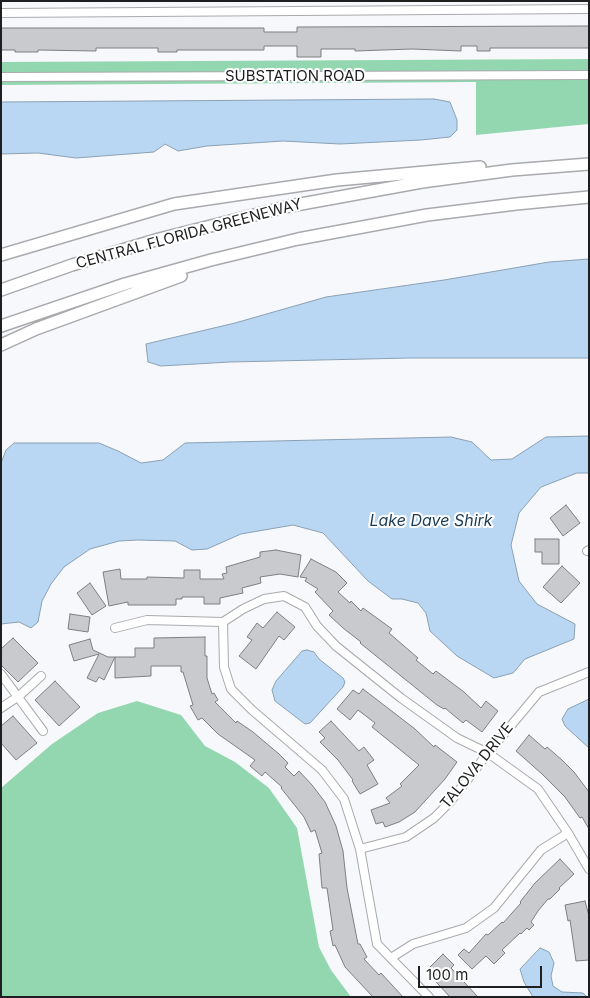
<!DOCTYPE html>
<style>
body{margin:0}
#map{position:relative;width:590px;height:998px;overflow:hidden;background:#f7f8fb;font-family:Inter,sans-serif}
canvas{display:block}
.frame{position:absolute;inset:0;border:2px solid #1e1f20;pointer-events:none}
.scale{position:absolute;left:418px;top:966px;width:124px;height:22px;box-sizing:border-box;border:2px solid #1e1f20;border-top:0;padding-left:6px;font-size:15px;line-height:18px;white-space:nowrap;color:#1e1f20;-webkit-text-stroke:4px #fff;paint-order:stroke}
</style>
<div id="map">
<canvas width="590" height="998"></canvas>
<div class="frame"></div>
<div class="scale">100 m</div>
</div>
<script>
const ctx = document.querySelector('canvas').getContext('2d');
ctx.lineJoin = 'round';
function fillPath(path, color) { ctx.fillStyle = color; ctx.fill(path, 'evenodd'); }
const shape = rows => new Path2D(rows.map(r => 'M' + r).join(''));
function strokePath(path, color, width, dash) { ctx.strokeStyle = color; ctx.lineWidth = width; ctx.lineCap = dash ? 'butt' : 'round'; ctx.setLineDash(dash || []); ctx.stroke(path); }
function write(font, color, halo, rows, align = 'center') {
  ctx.font = font + ' Inter,sans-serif'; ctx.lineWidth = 4; ctx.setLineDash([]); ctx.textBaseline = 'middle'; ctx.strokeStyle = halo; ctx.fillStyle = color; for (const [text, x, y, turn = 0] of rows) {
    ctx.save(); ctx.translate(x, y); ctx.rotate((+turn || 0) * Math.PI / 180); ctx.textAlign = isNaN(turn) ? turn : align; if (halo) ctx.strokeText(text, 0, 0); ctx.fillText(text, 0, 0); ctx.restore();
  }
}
fillPath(shape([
 [589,59,589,124,476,135,476,82,1,85,1,62],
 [137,701,181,715,205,746,235,762,269,788,297,828,319,947,331,970,351,997,1,997,1,788,52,744,98,713]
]), '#93d7b0');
const water = shape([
 [434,99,450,102,457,120,457,130,450,137,421,140,340,144,283,141,207,146,178,151,165,144,154,152,76,158,38,153,1,154,1,102,434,99],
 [589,259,589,358,410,358,230,362,161,366,148,362,146,344,235,323,326,297,444,280,549,262,589,259],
 [589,436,589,473,577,473,541,487,519,513,511,545,519,581,537,604,575,624,574,639,525,659,513,673,494,678,457,656,430,631,426,613,418,603,402,599,392,599,368,581,323,533,293,525,241,534,207,549,192,550,175,541,138,540,119,541,90,549,64,567,51,584,42,601,38,622,31,628,19,622,1,624,1,463,6,450,14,443,99,443,118,451,141,463,163,460,185,443,451,437,472,442,491,460,512,459,546,437,589,436],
 [307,650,314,652,319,659,343,678,345,682,343,687,310,723,305,724,275,701,272,690,276,681,302,651,307,650],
 [589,699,589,748,565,726,562,719,568,709,589,699],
 [540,948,549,952,554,963,551,976,553,986,562,992,583,993,587,997,533,997,524,982,520,969,540,948]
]);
fillPath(water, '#b9d7f3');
strokePath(water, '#8aa0b4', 1);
const building = shape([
 [589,26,589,48,490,48,490,51,477,51,477,46,461,46,461,51,412,49,355,51,355,49,321,49,321,57,297,57,297,46,264,46,264,50,177,50,177,52,158,52,158,48,96,48,96,51,38,50,38,52,15,52,15,50,1,50,1,28,264,28,264,32,297,32,297,27,589,26],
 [566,505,580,523,563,536,550,518,566,505],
 [535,539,559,539,559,564,542,564,542,552,535,552,535,539],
 [276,550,301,555,298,577,280,574,260,577,261,583,242,588,243,593,220,598,220,604,204,604,204,597,182,597,182,599,176,599,176,605,128,605,128,602,109,606,103,572,120,569,121,579,147,579,147,577,184,578,184,570,200,570,200,579,224,579,222,574,227,573,226,567,260,557,260,552,276,550],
 [311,559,336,572,347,583,338,592,350,603,351,601,361,611,363,608,392,629,389,633,418,658,416,660,433,674,436,671,464,692,481,708,486,701,498,711,482,732,466,720,463,723,445,708,444,709,437,705,360,643,361,642,343,628,329,615,333,611,315,592,318,589,305,581,307,578,300,577,311,559],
 [562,566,580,583,561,603,543,587,562,566],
 [90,583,106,606,92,615,77,593,90,583],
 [277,612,295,627,284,640,279,636,256,669,239,656,252,640,247,637,257,623,263,628,277,612],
 [70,614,90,617,88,632,68,629,70,614],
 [205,637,205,656,207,656,207,678,212,694,214,693,218,700,215,702,236,723,237,721,253,732,279,754,288,763,285,767,294,776,299,771,312,785,325,802,336,826,343,851,347,888,358,944,360,944,367,957,364,959,379,975,381,973,403,997,373,997,345,967,335,945,333,946,330,931,333,930,327,888,322,888,319,854,322,853,315,830,311,832,304,817,281,788,282,787,265,772,262,776,250,766,255,760,218,734,202,718,198,720,190,706,193,705,183,672,181,672,181,666,151,666,151,676,115,678,115,657,135,657,135,648,154,648,154,638,205,637],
 [13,638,38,663,18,682,1,665,1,649,13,638],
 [90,639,93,650,108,657,115,657,104,680,99,677,96,682,87,678,99,654,74,661,69,645,90,639],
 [55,681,80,707,59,726,35,700,55,681],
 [363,689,415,729,434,747,435,745,457,762,445,779,415,812,399,822,385,827,383,822,376,824,371,810,390,803,386,798,402,786,400,784,419,765,372,727,375,723,358,710,350,720,337,709,353,690,359,694,363,689],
 [13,716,37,743,16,760,1,743,1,726,13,716],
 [331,721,359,751,364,747,374,760,367,765,378,784,360,794,352,781,353,780,338,760,320,742,325,738,319,732,331,721],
 [529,735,545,749,547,747,562,760,574,772,589,792,589,829,582,817,580,818,565,797,542,774,516,751,529,735],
 [560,859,574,874,559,888,560,889,550,899,548,899,538,911,531,922,534,925,529,930,527,928,521,934,520,933,502,950,505,953,494,964,486,956,472,969,458,955,464,949,469,953,486,934,488,935,502,922,503,923,521,903,520,902,535,883,560,859],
 [585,901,589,916,589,960,576,961,570,920,568,921,565,905,585,901],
 [443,954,454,965,451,968,478,997,450,997,426,971,443,954]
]);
fillPath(building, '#c9cacd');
strokePath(building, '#7e7f82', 1);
const minor = shape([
 [1,13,589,9],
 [1,77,589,75],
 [587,551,589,550],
 [223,622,224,667,231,689,252,710,322,770,344,799,360,849,377,944,429,997],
 [115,628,147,620,223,622,243,609,264,599,284,596,305,607,317,626,336,646,401,698,457,738,488,753,538,789,568,833,589,869],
 [1,674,43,731],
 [1,708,19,696,41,676],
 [360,849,406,837,434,818,450,802,488,753,539,692,589,672],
 [391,958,413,944,466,928,494,908,541,850,568,833]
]);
const highway = shape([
 [1,255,174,204,337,180,480,167],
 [1,290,72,265,159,239,290,206,422,182,512,170,589,164],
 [1,326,125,284,211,260,298,239,427,215,516,204,589,197],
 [1,345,36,329,181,276]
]);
strokePath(minor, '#a9aaad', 10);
strokePath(highway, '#a9aaad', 14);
strokePath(minor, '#fff', 8);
strokePath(highway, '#fff', 11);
write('15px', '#1e1f20', '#fff', [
 ["SUBSTATION ROAD",295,76],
 ["CENTRAL FLORIDA GREENEWAY",189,234,-15],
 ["TALOVA DRIVE",477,766,-51]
]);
write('italic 16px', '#1b3c57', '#fff', [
 ["Lake Dave Shirk",431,521]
]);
</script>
